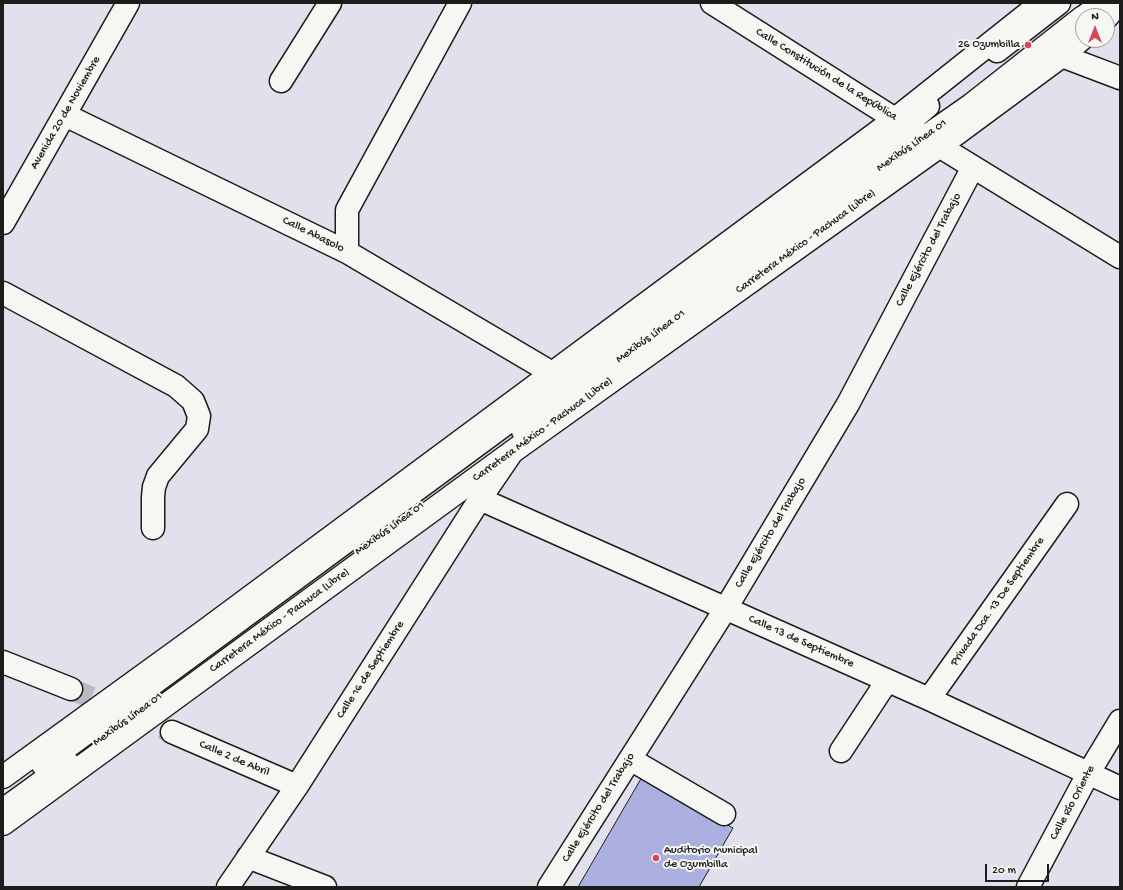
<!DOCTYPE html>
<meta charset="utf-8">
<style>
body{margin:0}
#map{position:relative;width:1123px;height:890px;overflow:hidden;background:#e0e1ed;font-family:"Gochi Hand",sans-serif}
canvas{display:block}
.frame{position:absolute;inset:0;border:4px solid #1c1c1c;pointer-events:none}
.north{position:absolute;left:1075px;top:8px;width:40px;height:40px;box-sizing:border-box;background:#f6f6f2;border:1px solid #9f9f9c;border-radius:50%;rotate:0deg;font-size:11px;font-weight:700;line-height:16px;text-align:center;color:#1c1c1c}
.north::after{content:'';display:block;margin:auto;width:14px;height:18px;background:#d1495b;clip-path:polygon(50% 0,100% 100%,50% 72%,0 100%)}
.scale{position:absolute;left:985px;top:864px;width:64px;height:18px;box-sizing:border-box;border:2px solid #1c1c1c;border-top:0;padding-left:5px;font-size:12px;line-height:14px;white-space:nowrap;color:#1c1c1c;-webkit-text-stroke:3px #f6f6f2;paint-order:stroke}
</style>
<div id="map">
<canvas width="1123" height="890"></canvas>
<div class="frame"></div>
<div class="north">N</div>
<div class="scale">20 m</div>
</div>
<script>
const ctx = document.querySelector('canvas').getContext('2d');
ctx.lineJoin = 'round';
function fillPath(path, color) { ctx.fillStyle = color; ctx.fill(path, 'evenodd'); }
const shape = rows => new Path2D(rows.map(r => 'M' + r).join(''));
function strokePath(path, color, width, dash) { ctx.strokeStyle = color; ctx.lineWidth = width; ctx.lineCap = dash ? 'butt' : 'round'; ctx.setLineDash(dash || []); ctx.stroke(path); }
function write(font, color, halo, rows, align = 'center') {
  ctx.font = font + ' "Gochi Hand",sans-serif'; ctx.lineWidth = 4; ctx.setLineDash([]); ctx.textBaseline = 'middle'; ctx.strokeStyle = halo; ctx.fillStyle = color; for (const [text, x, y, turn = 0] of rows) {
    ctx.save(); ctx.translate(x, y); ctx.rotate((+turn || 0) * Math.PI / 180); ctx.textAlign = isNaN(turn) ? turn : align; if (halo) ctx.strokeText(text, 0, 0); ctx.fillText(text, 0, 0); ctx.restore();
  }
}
const building = shape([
 [642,777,733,828,699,887,578,887,642,777]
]);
fillPath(building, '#abb0e0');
strokePath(building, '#1c1c1c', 1);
strokePath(shape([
 [71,689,172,732]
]), '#b9bac3', 22, [22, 11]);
const minor = shape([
 [712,3,895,119,1120,257],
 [1085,16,1090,12,1096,3],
 [997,51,1059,3],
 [1062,56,1120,78],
 [281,81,330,3],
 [65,115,347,252,552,373],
 [3,223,128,3],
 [347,252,347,210,460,3],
 [3,293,176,386,193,401,199,416,197,429,158,476,154,487,153,497,153,528],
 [523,431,885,165,971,105,1083,17],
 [480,499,929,699,1120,788],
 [3,662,71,689],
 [929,699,1067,504],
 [172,732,297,786],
 [841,751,887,681],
 [630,759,724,814],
 [43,765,579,370,690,286,871,155,928,106],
 [3,810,68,763],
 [248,857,325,887],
 [228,887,297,786,480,499,510,455],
 [549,887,726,608,848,404,973,167],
 [1028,887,1088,774,1120,721]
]);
const major = shape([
 [1107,17,1119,3],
 [3,777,203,632,895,119,1041,3],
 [3,824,512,452,940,146,1062,56,1083,38]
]);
strokePath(minor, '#1c1c1c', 25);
strokePath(major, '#1c1c1c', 25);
strokePath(minor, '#f6f6f2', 22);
strokePath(major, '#f6f6f2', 22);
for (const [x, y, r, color] of [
 [1028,45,4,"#d1495b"],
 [656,858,4,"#d1495b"]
]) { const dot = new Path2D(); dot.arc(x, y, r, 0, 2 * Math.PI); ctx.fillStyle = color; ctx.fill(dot); strokePath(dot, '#f6f6f2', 1.5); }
write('12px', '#1c1c1c', '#f6f6f2', [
 ["26 Ozumbilla",1020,45],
 ["Auditorio Municipal",664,851,"left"],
 ["de Ozumbilla",664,865,"left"]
], 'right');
write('12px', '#1c1c1c', '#f6f6f2', [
 ["Calle Constitución de la República",826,75,32],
 ["Avenida 20 de Noviembre",66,113,-60],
 ["Mexibús Línea 01",912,146,-35],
 ["Calle Abasolo",313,235,26],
 ["Carretera México - Pachuca (Libre)",806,242,-36],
 ["Calle Ejército del Trabajo",929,250,-62],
 ["Mexibús Línea 01",651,337,-36],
 ["Carretera México - Pachuca (Libre)",543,430,-36],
 ["Mexibús Línea 01",390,529,-36],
 ["Calle Ejército del Trabajo",771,533,-59],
 ["Privada Dca. 13 De Septiembre",998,602,-55],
 ["Carretera México - Pachuca (Libre)",280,621,-36],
 ["Calle 13 de Septiembre",801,642,24],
 ["Calle 16 de Septiembre",371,670,-57],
 ["Mexibús Línea 01",128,720,-36],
 ["Calle 2 de Abril",234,759,23],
 ["Calle Río Oriente",1073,803,-62],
 ["Calle Ejército del Trabajo",599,808,-58]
]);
</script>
